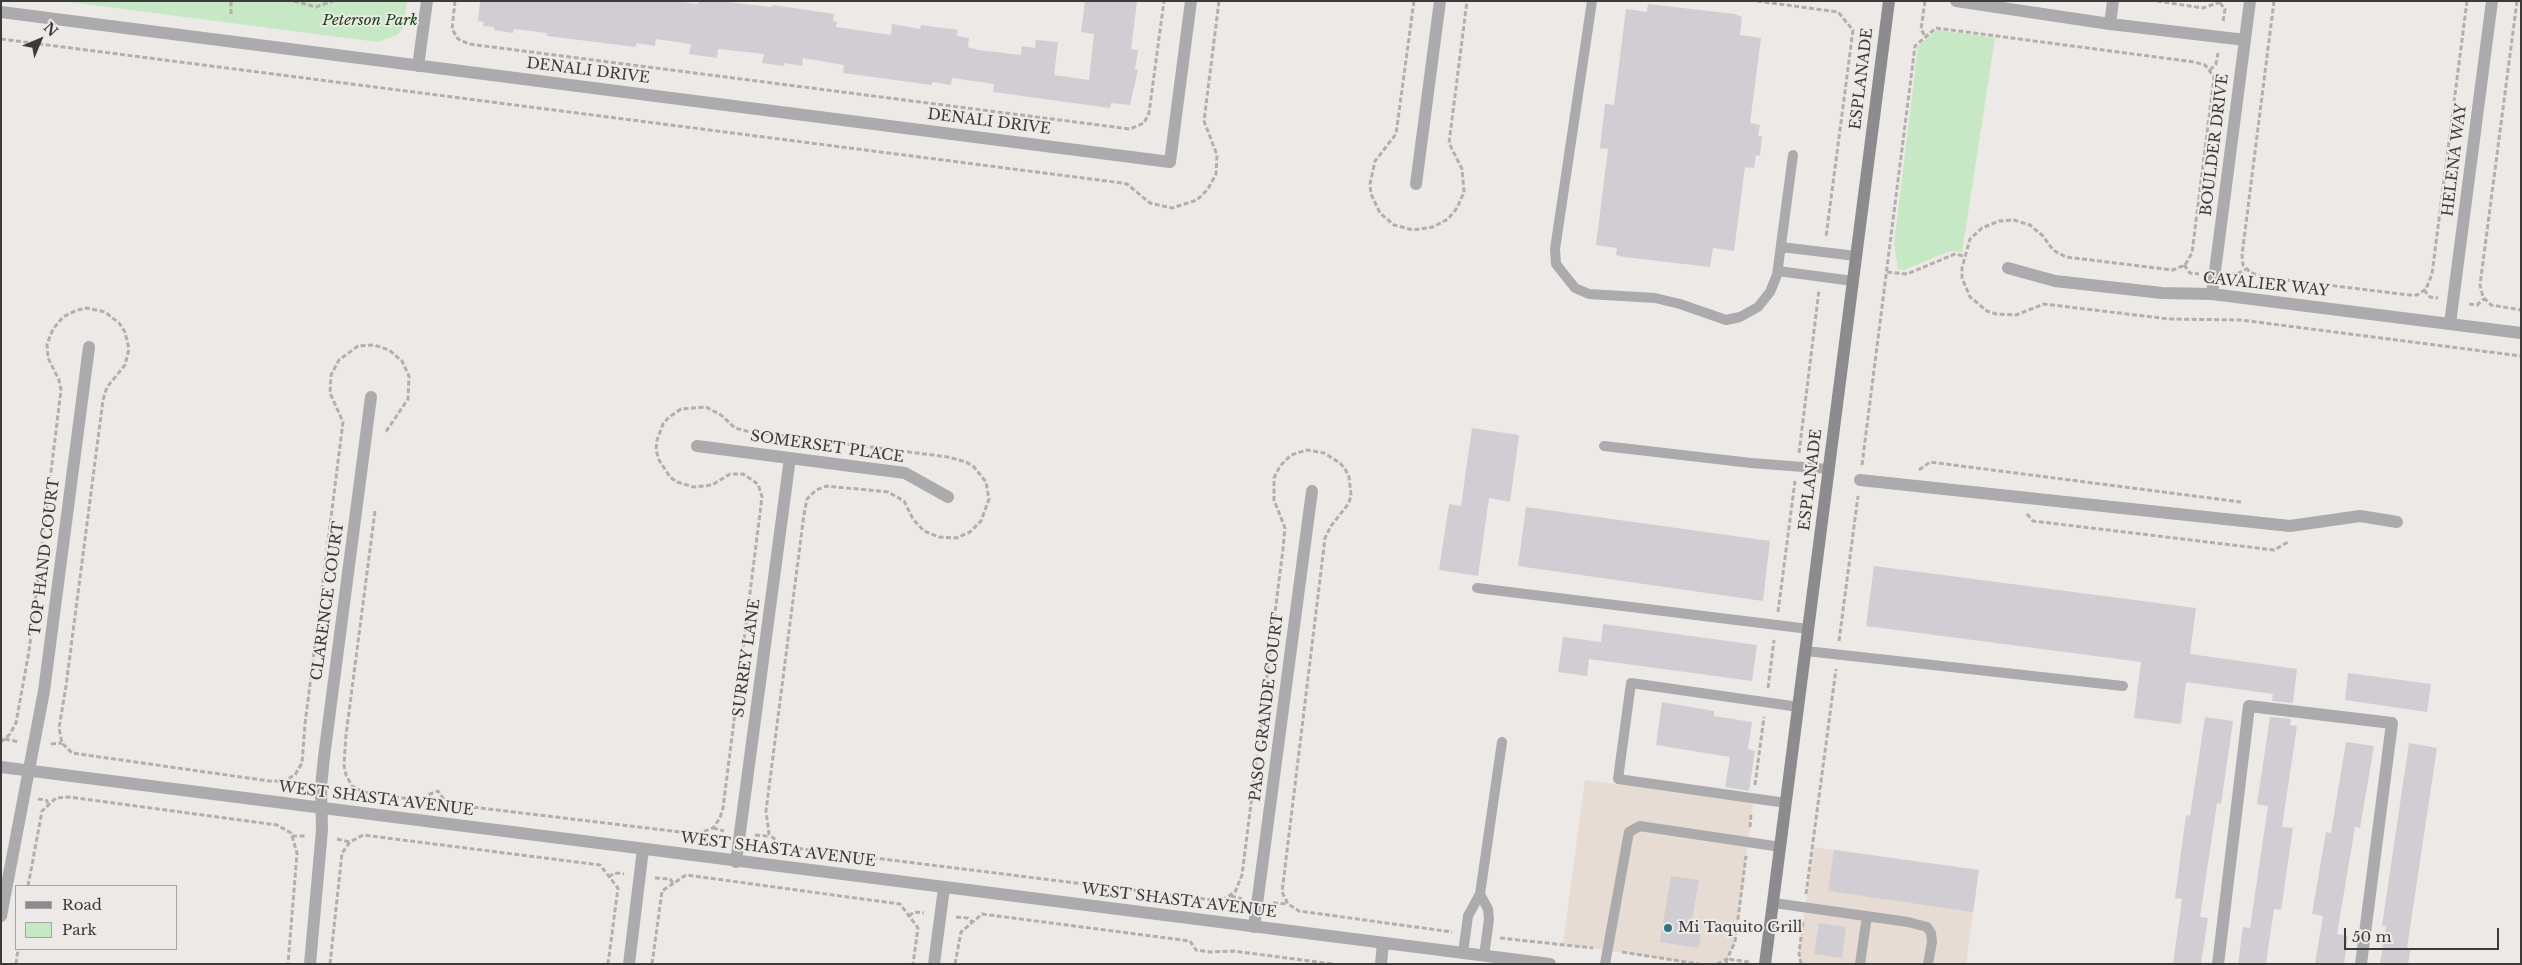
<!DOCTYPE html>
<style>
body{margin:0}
#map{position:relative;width:2522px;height:965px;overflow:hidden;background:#ede9e6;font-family:"Libre Baskerville",serif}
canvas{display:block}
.frame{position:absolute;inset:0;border:2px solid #3d3b3a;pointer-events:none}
.legend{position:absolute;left:15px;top:885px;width:162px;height:65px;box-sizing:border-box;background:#ede9e6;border:1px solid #a7a3a1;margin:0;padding:6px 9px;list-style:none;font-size:15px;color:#3d3b3a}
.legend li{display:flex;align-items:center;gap:10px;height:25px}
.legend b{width:25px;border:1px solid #a7a3a1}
.north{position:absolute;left:15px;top:15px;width:50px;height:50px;-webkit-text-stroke:4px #ede9e6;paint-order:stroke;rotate:45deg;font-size:14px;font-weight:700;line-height:20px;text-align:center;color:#3d3b3a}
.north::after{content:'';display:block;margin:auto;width:18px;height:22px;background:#3d3b3a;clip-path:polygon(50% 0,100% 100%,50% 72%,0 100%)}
.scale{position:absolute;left:2344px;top:928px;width:155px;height:22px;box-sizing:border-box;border:2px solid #3d3b3a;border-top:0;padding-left:6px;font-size:15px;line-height:18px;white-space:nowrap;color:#3d3b3a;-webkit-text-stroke:4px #ede9e6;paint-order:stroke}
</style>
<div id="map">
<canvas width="2522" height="965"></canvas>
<div class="frame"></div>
<ul class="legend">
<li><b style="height:6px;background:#8c8c8f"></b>Road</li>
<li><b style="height:14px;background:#c6e8c4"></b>Park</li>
</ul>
<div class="north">N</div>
<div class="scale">50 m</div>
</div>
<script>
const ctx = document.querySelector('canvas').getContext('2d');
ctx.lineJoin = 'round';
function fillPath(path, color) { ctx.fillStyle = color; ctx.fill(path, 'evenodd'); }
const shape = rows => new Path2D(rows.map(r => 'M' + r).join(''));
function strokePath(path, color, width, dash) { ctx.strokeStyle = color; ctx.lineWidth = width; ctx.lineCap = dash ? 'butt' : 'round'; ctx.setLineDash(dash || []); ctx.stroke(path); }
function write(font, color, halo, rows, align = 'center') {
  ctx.font = font + ' "Libre Baskerville",serif'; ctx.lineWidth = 4; ctx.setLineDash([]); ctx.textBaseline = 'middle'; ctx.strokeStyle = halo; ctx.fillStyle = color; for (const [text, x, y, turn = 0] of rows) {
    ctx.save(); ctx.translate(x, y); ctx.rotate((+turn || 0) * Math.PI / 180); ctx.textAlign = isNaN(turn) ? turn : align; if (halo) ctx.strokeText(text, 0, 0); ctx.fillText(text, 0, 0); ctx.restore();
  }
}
fillPath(shape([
 [1585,780,1753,803,1735,942,1727,959,1717,964,1699,964,1563,944],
 [1813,847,1979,870,1966,964,1801,964,1799,953]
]), '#e6dcd3');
fillPath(shape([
 [61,1,407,1,403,28,397,35,378,42],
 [1937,30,1995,38,1962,252,1950,251,1904,270,1898,269,1894,244,1918,46]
]), '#c6e8c4');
fillPath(shape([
 [480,1,676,1,698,4,698,1,719,1,772,7,773,5,834,14,833,21,837,22,836,27,891,35,892,24,920,29,921,25,958,30,957,36,969,38,968,47,978,50,1021,55,1022,46,1035,48,1036,40,1058,42,1054,75,1089,80,1094,34,1081,32,1085,1,1137,1,1131,49,1138,50,1135,69,1138,70,1130,105,1111,103,1110,108,993,92,994,84,952,78,951,85,932,82,932,85,843,73,844,65,803,58,802,66,784,63,784,66,762,63,764,54,718,49,717,58,689,54,691,44,656,39,655,46,636,43,636,47,547,36,547,33,514,29,513,33,494,30,494,27,483,26,484,22,478,21],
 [1648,4,1735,14,1742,17,1740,35,1761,38,1750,123,1760,125,1758,136,1762,136,1760,156,1756,155,1754,168,1745,167,1734,251,1713,248,1710,267,1624,257,1616,255,1617,248,1596,245,1608,149,1600,148,1605,104,1614,105,1626,9,1647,12],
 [1472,428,1519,435,1510,502,1489,498,1478,576,1439,570,1449,504,1461,506],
 [1526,507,1770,541,1763,601,1518,566],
 [1874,566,2196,608,2190,654,2297,669,2293,703,2272,701,2273,694,2186,682,2181,724,2134,718,2141,662,1866,626],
 [1603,624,1757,645,1752,681,1589,659,1587,676,1558,672,1563,637,1601,642],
 [2348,673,2431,684,2427,712,2345,700],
 [1662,702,1714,711,1714,716,1752,722,1748,749,1755,751,1749,791,1725,787,1730,757,1656,745],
 [2205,717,2233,721,2221,804,2217,803,2200,917,2208,918,2201,964,2173,964,2182,899,2175,898,2186,815,2190,816],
 [2270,717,2291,719,2290,725,2297,726,2282,827,2293,828,2281,910,2274,909,2266,964,2238,964,2243,927,2250,928,2268,806,2257,804],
 [2346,742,2374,746,2360,828,2355,827,2337,934,2348,936,2344,964,2315,964,2323,916,2312,914,2326,832,2331,833],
 [2409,743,2437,748,2407,948,2411,948,2408,964,2380,964,2386,926,2382,926],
 [1834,850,1979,870,1973,912,1828,891],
 [1671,876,1699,880,1690,929,1701,930,1699,948,1660,942],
 [1819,923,1846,927,1842,958,1814,954]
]), '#d0ced3');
strokePath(shape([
 [294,1,316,7,333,1],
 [455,1,452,29,458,39,469,44,1130,129,1144,123,1149,113,1164,1],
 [1414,1,1396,134,1375,161,1370,184,1371,194,1380,213,1394,225,1413,230,1433,227,1448,219,1457,208,1464,192,1462,169,1449,143,1467,1],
 [1757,1,1838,12,1853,30,1826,237],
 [1925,1,1921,29,1925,36],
 [2157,1,2203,8,2220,2],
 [2274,1,2242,255,2243,265,2250,272,2262,277,2409,295,2417,295,2426,289,2432,274,2467,1],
 [2517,1,2480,285,2483,297,2491,305,2521,310],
 [2220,3,2225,9,2223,22],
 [231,14,231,1],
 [1,39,1122,183,1127,184,1150,203,1172,208,1197,200,1208,189,1216,174,1217,155,1204,121,1219,1],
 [2210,70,2216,64,2218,53],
 [2184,265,2190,273,2199,274],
 [1887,272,1907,274,1955,254,1964,256],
 [2230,274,2237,274,2246,269],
 [2424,290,2430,297,2438,298],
 [2469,304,2477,305,2484,299],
 [1799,453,1819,290],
 [1862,465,1915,46,1936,28,2194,62,2205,65,2214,77,2192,253,2185,265,2173,270,2066,257,2053,250,2043,236,2030,225,2014,220,1999,221,1982,228,1970,239,1962,268,1962,278,1970,297,1987,311,1996,314,2016,315,2044,304,2169,319,2241,320,2521,356],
 [1919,470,1930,462,2241,502],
 [375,511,346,735,344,765,346,775,352,786,363,792,422,801,430,794,438,791,447,804,697,834,713,828,720,818,723,808,762,497,758,484,743,474,730,474,712,485,694,487,677,482,670,477,659,460,656,450,657,440,663,424,669,417,681,409,706,407,721,415,735,428,746,431,948,457,966,462,974,467,986,482,989,499,981,521,970,532,956,538,939,537,924,531,913,519,904,501,888,492,827,486,816,490,807,499,804,514,766,811,769,834,780,844,794,848,1221,901,1235,892,1242,875,1283,549,1285,528,1274,500,1274,478,1280,466,1291,455,1307,450,1324,453,1340,463,1345,469,1349,477,1351,495,1349,503,1331,526,1325,538,1282,892,1288,904,1299,911,1452,932],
 [2027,514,2033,521,2274,550,2288,542],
 [1778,612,1795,481],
 [1839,641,1858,496],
 [1768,688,1774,640],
 [5,739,19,742],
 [1,742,10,734,16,723,29,651,61,390,59,380,48,358,47,344,53,329,63,317,77,310,87,308,105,312,119,323,125,332,129,349,125,365,107,387,103,400,66,686,59,728,62,743,72,753,269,781,284,781,295,775,302,763,305,724,342,430,343,422,330,393,331,375,339,360,358,346,374,345,389,350,402,361,409,376,408,399,385,433],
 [51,744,62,743],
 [1755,785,1764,717],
 [38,799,46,800,48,803],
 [1750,827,1751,814],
 [713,828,724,831],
 [755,835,767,836,769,834],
 [292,836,306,836],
 [337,839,350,842],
 [609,877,614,873,624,874],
 [655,878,670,879,673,883],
 [28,886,42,811,56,798,69,797,277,825,291,833,297,853,288,964],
 [1806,894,1836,669],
 [1231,896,1242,899],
 [1273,903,1288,904],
 [909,916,914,912,924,913],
 [956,917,968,918,972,922],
 [1500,938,1593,948],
 [1622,952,1699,964],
 [16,964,18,949],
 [330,964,342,853,350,842,363,835,600,865,618,888,608,964],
 [652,964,662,891,686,875,900,904,918,928,913,964],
 [955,964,961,932,982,914,1190,941,1196,950,1210,952,1233,951,1333,964],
 [1717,964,1727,959,1735,942,1746,856],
 [1726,964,1727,959,1749,962],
 [1801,964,1799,953,1803,922]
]), '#b3afad', 3, [5, 2.5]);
strokePath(shape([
 [1592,1,1555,249,1556,264,1575,288,1589,294,1655,298,1680,304,1726,320,1740,317,1758,307,1770,292,1777,275,1793,155],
 [1781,247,1856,256],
 [1778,271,1853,281],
 [1604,446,1751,463,1829,469],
 [1477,588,1809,629],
 [1806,651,2123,686],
 [1786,803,1618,779,1631,683,1799,707],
 [1480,894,1502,742],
 [1774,903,1908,922,1927,927,1931,933,1932,942,1928,964],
 [1463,953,1468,916,1480,894,1488,909,1489,919,1484,956],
 [1605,964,1629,832,1640,826,1646,827,1781,847],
 [1860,964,1867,916]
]), '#ababad', 10);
strokePath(shape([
 [1956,1,2110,24,2245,40],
 [1,12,1170,162,1191,1],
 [2110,24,2113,1],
 [418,66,427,1],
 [1416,184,1440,1],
 [2008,268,2055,281,2162,293,2212,294,2521,333],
 [2212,294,2250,1],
 [2450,324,2492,1],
 [697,446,905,473,948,497],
 [1860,480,2290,526,2360,516,2397,522],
 [1,767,1550,964],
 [736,862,790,458],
 [1,916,44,691,89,347],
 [1254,927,1312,491],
 [310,964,322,830,321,787,324,757,371,397],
 [629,964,643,849],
 [934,964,944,888],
 [1381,964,1383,943],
 [2218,964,2249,706,2392,723,2361,964]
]), '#ababad', 12);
strokePath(shape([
 [1765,964,1889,1]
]), '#8c8c8f', 12);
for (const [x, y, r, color] of [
 [1668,928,5,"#2e767f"]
]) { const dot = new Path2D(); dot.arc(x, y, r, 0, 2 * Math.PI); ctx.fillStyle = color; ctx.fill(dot); strokePath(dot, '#ede9e6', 2); }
write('italic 15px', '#124612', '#ede9e6', [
 ["Peterson Park",370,21]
]);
write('15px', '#3d3b3a', '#ede9e6', [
 ["DENALI DRIVE",588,71,7],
 ["ESPLANADE",1862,79,-83],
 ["DENALI DRIVE",989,122,7],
 ["BOULDER DRIVE",2215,145,-83],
 ["HELENA WAY",2455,160,-83],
 ["CAVALIER WAY",2266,285,6],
 ["SOMERSET PLACE",827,447,8],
 ["ESPLANADE",1811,480,-83],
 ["TOP HAND COURT",45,557,-83],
 ["CLARENCE COURT",328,601,-82],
 ["SURREY LANE",747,658,-82],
 ["PASO GRANDE COURT",1267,707,-83],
 ["WEST SHASTA AVENUE",376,799,7],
 ["WEST SHASTA AVENUE",778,850,7],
 ["WEST SHASTA AVENUE",1179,901,7]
]);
write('15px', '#3d3b3a', '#ede9e6', [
 ["Mi Taquito Grill",1678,928]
], 'left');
</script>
